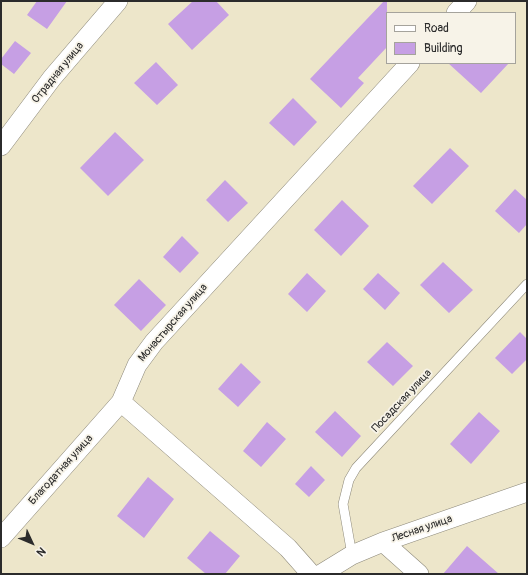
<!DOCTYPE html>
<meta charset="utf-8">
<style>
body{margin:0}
#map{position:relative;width:528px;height:575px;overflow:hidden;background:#ede6ca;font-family:Pangolin,sans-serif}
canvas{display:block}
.frame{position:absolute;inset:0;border:2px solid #2b2b2b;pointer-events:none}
.legend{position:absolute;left:386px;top:12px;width:130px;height:52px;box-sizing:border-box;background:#f7f3e8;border:1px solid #a5a39c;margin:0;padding:5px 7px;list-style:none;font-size:12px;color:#2b2b2b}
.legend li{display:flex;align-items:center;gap:8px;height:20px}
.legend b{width:20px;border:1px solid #a5a39c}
.north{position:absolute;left:12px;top:523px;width:40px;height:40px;-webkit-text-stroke:3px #f7f3e8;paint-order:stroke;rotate:134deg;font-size:11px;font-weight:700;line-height:16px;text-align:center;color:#2b2b2b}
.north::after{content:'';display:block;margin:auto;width:14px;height:18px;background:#2b2b2b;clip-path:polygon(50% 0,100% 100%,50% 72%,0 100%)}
</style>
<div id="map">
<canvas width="528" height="575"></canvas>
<div class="frame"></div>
<ul class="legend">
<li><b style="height:5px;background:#fff"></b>Road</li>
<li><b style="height:11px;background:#c69fe4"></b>Building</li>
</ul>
<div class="north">N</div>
</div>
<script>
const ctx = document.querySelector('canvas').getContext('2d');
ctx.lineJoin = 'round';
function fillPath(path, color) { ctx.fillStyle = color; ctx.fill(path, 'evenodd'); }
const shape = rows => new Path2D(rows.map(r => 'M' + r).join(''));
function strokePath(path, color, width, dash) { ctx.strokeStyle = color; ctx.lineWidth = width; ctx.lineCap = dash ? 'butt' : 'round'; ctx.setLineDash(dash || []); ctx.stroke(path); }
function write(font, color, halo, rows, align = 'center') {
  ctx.font = font + ' Pangolin,sans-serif'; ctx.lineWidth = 3.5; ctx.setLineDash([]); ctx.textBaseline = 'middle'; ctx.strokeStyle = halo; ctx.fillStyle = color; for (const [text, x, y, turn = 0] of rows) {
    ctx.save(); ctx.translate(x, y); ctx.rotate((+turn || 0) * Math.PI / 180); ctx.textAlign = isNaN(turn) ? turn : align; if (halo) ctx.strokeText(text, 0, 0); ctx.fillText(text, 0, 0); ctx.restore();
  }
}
fillPath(shape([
 [37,1,67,1,47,29,27,15],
 [193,1,216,1,229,15,192,50,168,24],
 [384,1,387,1,387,47,358,78,364,83,341,108,310,79],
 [15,41,31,53,14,74,1,64,1,59],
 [156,62,178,85,157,105,134,83],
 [448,63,509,63,481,93],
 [293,98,317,122,294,146,269,123],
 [115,132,144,160,108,196,80,168],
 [450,148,469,166,432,204,413,186],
 [225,180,248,203,228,222,206,200],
 [515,189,527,200,527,224,519,233,495,211],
 [342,200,369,226,341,256,314,230],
 [182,236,199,253,180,273,163,257],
 [443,262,473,290,449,313,420,285],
 [307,273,326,291,307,312,288,294],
 [378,273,400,293,385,310,363,289],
 [139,279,166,305,141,331,114,305],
 [520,332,527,339,527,359,512,374,495,358],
 [387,342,413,366,393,386,367,362],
 [241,363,261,382,238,407,218,389],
 [335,411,361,436,342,457,315,432],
 [479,412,500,431,471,464,450,444],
 [267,422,286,439,261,467,243,451],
 [311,466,325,480,309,497,295,484],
 [148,477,174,499,144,538,117,516],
 [210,531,240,556,225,574,206,574,187,558],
 [467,546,499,574,443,574]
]), '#c69fe4');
const lane = shape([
 [352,555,343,504,349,480,356,468,527,284]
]);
const street = shape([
 [456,13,467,1],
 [1,146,52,78,118,1],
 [1,538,121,402],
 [383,542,419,574],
 [311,574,288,548,121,402,137,365,154,342,410,63],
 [321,574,352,555,383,542,527,492]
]);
strokePath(lane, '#8c887a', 10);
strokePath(street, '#8c887a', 20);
strokePath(lane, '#fff', 9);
strokePath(street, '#fff', 19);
write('11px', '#2b2b2b', '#f7f3e8', [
 ["Отрадная улица",58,73,-51],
 ["Монастырская улица",173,323,-49],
 ["Посадская улица",402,401,-47],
 ["Благодатная улица",61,470,-48],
 ["Лесная улица",422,529,-19]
]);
</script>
